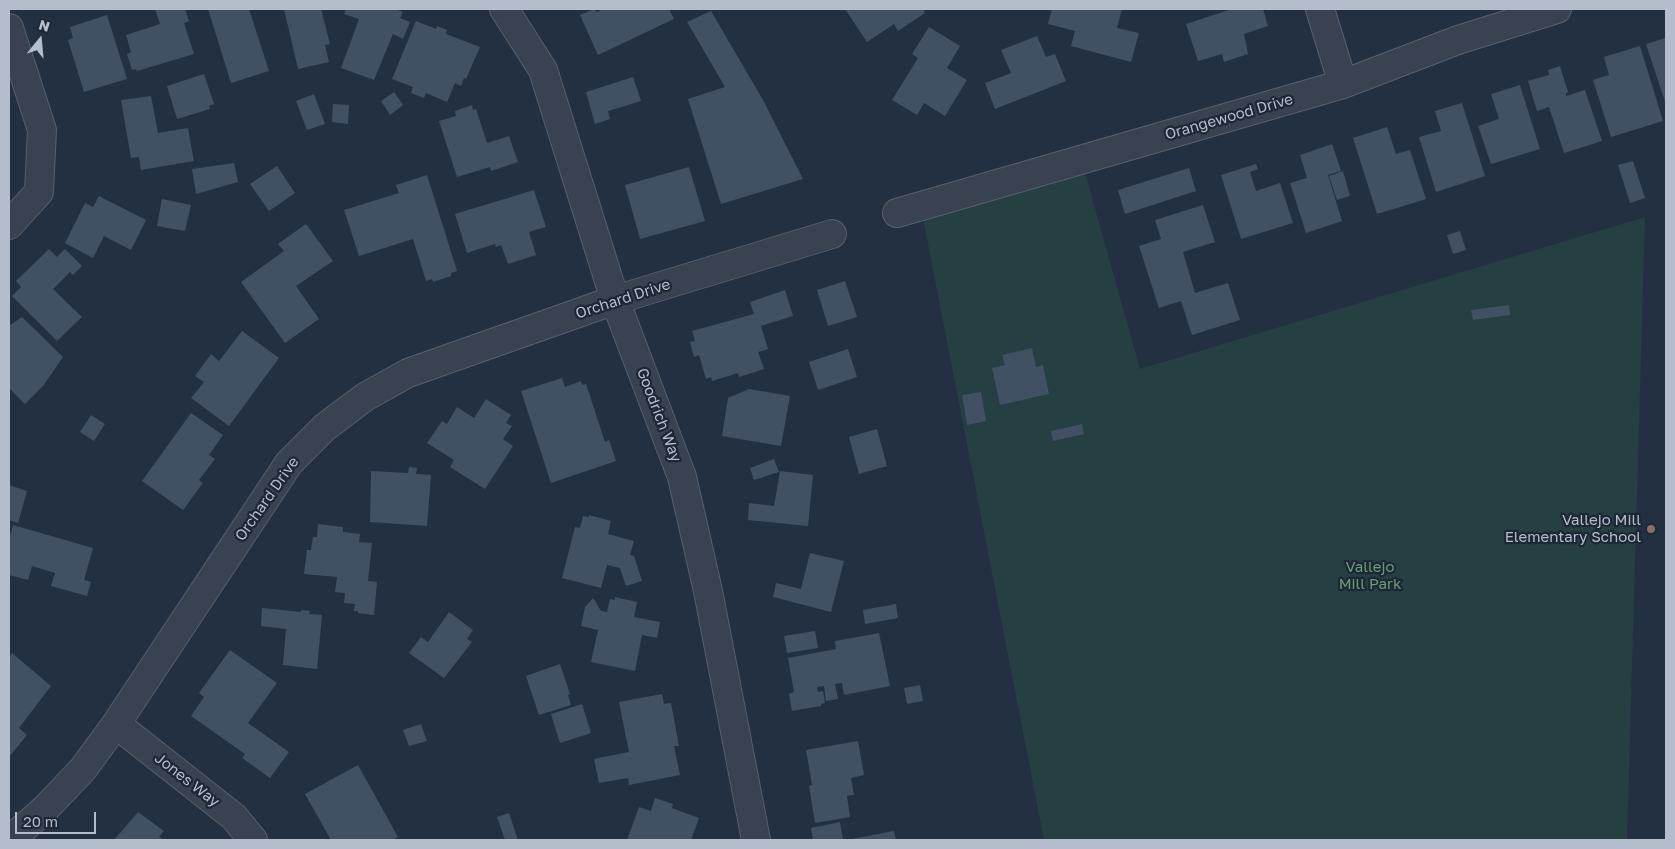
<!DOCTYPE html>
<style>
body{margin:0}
#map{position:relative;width:1675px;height:849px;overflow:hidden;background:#233042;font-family:"Golos Text",sans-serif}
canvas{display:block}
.frame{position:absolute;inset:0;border:10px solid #b4bdcc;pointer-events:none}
.north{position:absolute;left:15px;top:15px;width:50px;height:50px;-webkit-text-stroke:4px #1d2736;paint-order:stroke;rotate:17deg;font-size:14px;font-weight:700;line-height:20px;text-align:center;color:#b4bdcc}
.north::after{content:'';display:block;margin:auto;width:18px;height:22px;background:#b4bdcc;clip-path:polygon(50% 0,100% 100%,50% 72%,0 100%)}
.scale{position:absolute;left:15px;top:812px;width:81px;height:22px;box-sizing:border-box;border:2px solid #b4bdcc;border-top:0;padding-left:6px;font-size:15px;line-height:18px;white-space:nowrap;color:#b4bdcc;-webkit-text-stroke:4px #1d2736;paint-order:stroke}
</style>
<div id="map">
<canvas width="1675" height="849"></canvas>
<div class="frame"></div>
<div class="north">N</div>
<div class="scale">20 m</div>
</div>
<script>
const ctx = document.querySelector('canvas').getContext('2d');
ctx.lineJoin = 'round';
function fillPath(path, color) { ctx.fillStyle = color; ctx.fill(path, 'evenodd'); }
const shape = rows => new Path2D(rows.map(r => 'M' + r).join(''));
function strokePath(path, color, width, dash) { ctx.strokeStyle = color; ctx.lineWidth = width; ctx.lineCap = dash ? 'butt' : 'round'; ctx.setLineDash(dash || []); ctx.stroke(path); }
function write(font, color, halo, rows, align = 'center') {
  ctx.font = font + ' "Golos Text",sans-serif'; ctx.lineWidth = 4.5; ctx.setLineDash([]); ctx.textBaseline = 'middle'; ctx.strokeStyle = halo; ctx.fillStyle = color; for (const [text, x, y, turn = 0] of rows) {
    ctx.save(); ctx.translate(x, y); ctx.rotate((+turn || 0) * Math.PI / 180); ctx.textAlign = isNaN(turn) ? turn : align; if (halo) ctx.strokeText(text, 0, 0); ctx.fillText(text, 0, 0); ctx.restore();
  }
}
fillPath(shape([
 [1084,169,1140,369,1645,217,1627,840,1044,840,922,213]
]), '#253f43');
fillPath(shape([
 [155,9,185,9,189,21,184,23,194,54,137,71,136,69,132,70,127,54,131,52,126,35,160,24],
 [208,9,249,9,269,71,231,83],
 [284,9,321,9,330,44,325,45,329,62,298,69],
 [346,9,395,9,403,12,400,18,410,22,403,39,393,34,374,80,341,68,359,19,344,14],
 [594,9,597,12,603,9,669,9,674,19,598,55,580,15],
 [845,9,923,9,925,13,898,31,894,24,867,42],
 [1052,9,1122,9,1117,28,1139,33,1131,62,1071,46,1075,31,1048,24],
 [1232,9,1263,9,1268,26,1244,34,1248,54,1224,62,1222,54,1198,61,1186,24],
 [711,11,763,100,803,179,721,204,688,99,725,87,687,22],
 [107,15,127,79,84,92,68,40,73,38,70,27],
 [416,21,436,29,437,26,447,30,446,34,480,47,466,79,464,78,461,86,455,83,447,102,426,93,424,98,411,93,413,87,392,79],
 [929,27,960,46,947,68,967,80,945,116,924,103,917,115,892,100,918,58,912,54],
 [1037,36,1046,57,1055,54,1066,81,995,109,985,83,1011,73,1001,50],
 [1666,38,1666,105,1646,44],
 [1640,46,1663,121,1611,137,1593,80,1609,75,1604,57],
 [1560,66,1568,92,1566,93,1566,96,1585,90,1602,141,1564,153,1549,107,1537,111,1528,81,1549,75,1548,70],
 [204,74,214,104,209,106,210,109,177,119,167,86],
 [633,77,641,101,608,111,610,119,595,124,586,92],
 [1520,85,1540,149,1491,164,1478,126,1499,119,1491,94],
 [394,92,403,105,390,115,381,101],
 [314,94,325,124,307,130,296,101],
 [151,96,158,133,188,128,194,161,141,170,139,157,131,158,121,100],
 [1462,103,1485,176,1436,192,1419,137,1441,131,1435,111],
 [333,104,349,105,348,124,332,122],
 [472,105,473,110,476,109,487,143,509,136,518,162,491,171,490,167,457,177,439,121,456,116,455,111],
 [1387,127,1396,154,1410,150,1426,199,1377,214,1353,138],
 [1332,144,1341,171,1328,175,1342,221,1306,233,1290,183,1307,178,1300,155],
 [1633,161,1645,198,1630,203,1618,165],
 [234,163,238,182,196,194,192,169],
 [1256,164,1258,169,1250,172,1256,191,1280,183,1293,223,1241,239,1221,175],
 [277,166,295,193,269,211,250,184],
 [689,167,705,221,640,239,625,185],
 [1189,168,1196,191,1125,214,1118,190],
 [1343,171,1350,196,1337,200,1329,176],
 [427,175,457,271,451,273,451,276,433,282,432,279,426,281,413,239,359,256,344,210,399,193,396,185],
 [534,190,546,227,529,232,536,255,508,264,501,245,496,247,495,244,467,253,455,214],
 [99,196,146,220,131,250,104,236,93,258,65,243,85,203,93,207],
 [162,199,191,205,185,231,157,226],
 [1203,205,1215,242,1183,252,1195,293,1228,283,1240,320,1192,335,1181,301,1159,308,1139,246,1161,239,1155,220],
 [306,224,333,261,296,286,319,319,285,343,241,282,284,251,278,244],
 [1460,231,1466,250,1453,254,1447,235],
 [49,249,57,257,65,249,82,266,73,275,70,272,53,289,82,317,57,341,12,296,21,287,16,281],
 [845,281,857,317,828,326,817,290],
 [785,290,793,316,761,326,768,349,758,352,764,369,739,377,738,373,712,381,711,377,706,379,699,355,694,357,690,342,695,341,692,331,754,314,750,302],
 [1509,305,1510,315,1473,320,1471,310],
 [22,317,63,357,43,386,25,404,9,388,9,326],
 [242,331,279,358,229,426,191,398,204,382,195,376,211,354,219,361],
 [1032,348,1036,367,1043,365,1049,394,1000,405,992,368,1005,365,1002,355],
 [848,349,857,377,818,390,809,362],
 [562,378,565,387,581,381,582,385,586,384,605,442,609,440,616,461,551,483,521,391],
 [749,389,790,396,781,446,722,436,728,398],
 [981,392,986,421,967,425,962,395],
 [486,399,511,415,506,423,512,426,503,439,513,446,485,489,450,467,454,460,427,443,442,421,447,424,457,407,474,418],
 [191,413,223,435,209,455,215,459,199,480,203,483,183,510,142,481],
 [91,415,105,424,94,441,80,432],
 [1082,424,1084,434,1053,441,1051,431],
 [877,429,887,466,859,474,849,437],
 [774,459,779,472,754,480,750,468],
 [409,467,417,468,416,474,431,475,427,526,370,522,371,471,408,473],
 [780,471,813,475,808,526,748,520,749,503,774,506],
 [9,485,27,491,18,523,9,520],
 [589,515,611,521,608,534,634,541,630,555,634,556,642,581,626,586,620,568,607,565,601,588,562,578,575,527,580,528,583,516,589,517],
 [318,524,343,527,343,532,360,534,359,542,372,543,368,581,377,582,374,615,358,613,358,611,354,611,355,604,344,603,345,593,335,592,337,577,304,574,307,550,311,550,313,537,317,537],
 [13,525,93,548,84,580,91,582,87,596,51,586,55,573,32,566,28,580,9,575,9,540],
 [810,553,844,561,831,612,773,597,776,583,801,589],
 [615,597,637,602,634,617,660,622,657,638,642,635,635,671,591,662,598,630,581,626,585,607,593,598,601,611,607,612,610,599,615,600],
 [896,604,898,618,865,624,863,610],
 [262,608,301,612,301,610,310,611,309,614,322,615,317,669,283,665,286,629,261,626],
 [449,612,473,630,467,639,472,642,444,678,409,653,421,637,428,642],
 [815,631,818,648,787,653,784,636],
 [879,633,890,686,844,695,842,683,835,684,838,699,826,701,824,686,817,687,818,692,823,691,825,703,821,704,821,706,792,711,789,694,794,692,788,658,836,649,835,641],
 [230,650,277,683,248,723,289,752,270,778,242,758,245,754,191,716,204,697,199,693],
 [12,653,51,686,19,728,27,735,9,757,9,657],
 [560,664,570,694,568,695,571,705,539,715,526,676],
 [920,685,923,701,907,704,904,688],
 [662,694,664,704,671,703,679,746,674,746,680,775,629,785,628,778,599,783,594,759,629,752,619,702],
 [582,704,591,733,560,743,551,714],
 [421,724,427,741,409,746,403,730],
 [858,741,864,775,851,778,854,795,847,796,850,817,815,823,809,786,812,785,806,750],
 [358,765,398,837,391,840,331,840,305,794],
 [655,798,673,804,672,808,699,818,691,840,627,840,639,807,651,811],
 [138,812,164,831,159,837,164,840,114,840],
 [509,813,518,840,505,840,497,817],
 [840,822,843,840,813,840,811,828],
 [894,831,896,840,852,840,852,839]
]), '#425064');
const minor = shape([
 [504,9,543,70,615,300,682,477,708,591,756,840],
 [1320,9,1343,84],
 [9,28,42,130,39,192,9,225],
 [897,213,1343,84,1458,40,1557,9],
 [116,724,234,817,253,840],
 [10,840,45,809,83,769,116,724,289,463,325,427,365,397,408,373,615,300,832,234]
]);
strokePath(minor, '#56606f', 30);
strokePath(minor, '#384251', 28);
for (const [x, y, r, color] of [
 [1651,529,5,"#8d6e63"]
]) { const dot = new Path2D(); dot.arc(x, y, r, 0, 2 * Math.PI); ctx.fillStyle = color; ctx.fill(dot); strokePath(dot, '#1d2736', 2); }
write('15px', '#b4bdcc', '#1d2736', [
 ["Orangewood Drive",1229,117,-16],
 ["Orchard Drive",623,299,-18],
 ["Goodrich Way",659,415,69],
 ["Orchard Drive",267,499,-55],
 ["Jones Way",187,780,38]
]);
write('15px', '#b4bdcc', '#1d2736', [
 ["Vallejo Mill",1641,520],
 ["Elementary School",1641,537]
], 'right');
write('15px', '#6a9e76', '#1d2736', [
 ["Vallejo",1370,567],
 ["Mill Park",1370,584]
]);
</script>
